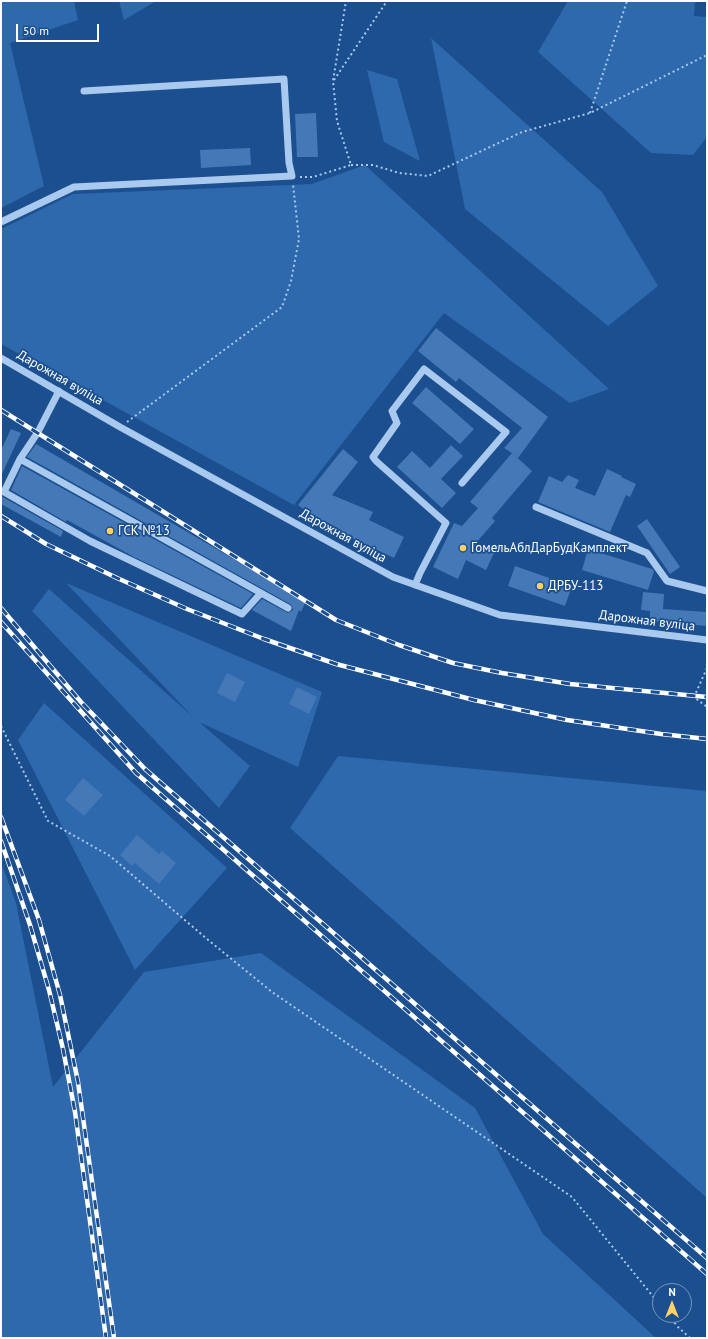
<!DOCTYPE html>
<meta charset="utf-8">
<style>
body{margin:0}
#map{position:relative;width:708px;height:1339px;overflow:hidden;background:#1b4f8f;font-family:"PT Sans",sans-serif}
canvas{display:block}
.frame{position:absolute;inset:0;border:2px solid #fff;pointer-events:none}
.north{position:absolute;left:652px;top:1283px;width:40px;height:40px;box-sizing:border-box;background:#1b4f8f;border:1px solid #7695bc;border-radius:50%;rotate:0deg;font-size:11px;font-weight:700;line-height:16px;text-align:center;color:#fff}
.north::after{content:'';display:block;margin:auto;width:14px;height:18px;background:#ffd166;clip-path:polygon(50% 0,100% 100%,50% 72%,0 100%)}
.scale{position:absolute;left:16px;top:24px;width:83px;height:18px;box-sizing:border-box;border:2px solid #fff;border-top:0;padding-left:5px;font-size:12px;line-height:14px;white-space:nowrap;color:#fff;-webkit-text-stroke:3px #1b4f8f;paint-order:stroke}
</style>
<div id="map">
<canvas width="708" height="1339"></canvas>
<div class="frame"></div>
<div class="north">N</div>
<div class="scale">50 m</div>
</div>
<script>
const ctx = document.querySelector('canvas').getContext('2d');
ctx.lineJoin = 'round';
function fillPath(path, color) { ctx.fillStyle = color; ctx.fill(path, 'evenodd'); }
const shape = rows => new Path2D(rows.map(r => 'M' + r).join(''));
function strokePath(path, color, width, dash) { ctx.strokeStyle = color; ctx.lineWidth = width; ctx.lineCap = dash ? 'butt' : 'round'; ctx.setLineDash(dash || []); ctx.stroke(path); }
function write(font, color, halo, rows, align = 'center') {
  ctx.font = font + ' "PT Sans",sans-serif'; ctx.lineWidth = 3.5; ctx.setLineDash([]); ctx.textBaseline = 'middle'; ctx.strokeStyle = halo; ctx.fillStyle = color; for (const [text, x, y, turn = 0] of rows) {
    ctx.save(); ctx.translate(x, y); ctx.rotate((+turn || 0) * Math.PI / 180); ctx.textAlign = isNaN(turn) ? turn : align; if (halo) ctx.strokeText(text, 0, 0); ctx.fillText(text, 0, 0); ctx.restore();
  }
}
fillPath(shape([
 [1,1,74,1,78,20,10,43,44,186,1,208],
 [119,1,156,1,124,20],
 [568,1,695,1,694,16,707,17,707,137,693,155,651,153,538,52],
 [431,38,602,192,658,286,608,326,465,209],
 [367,70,397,79,420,161,384,142],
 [365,165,609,389,570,403,444,313,294,505,1,344,1,229,73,194,312,184],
 [66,583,322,692,298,767,199,722,250,766,219,808,32,611,49,589,192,716],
 [44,703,227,868,135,970,18,740],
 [338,756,707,791,707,1198,290,828],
 [1,862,16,903,53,1087,144,972,261,953,475,1108,543,1234,656,1338,1,1338]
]), '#2e69ad');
fillPath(shape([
 [316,113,318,157,297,157,295,114],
 [250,148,251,165,201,168,200,150],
 [436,328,548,417,518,458,512,453,532,471,492,518,495,521,475,544,494,553,486,570,466,560,458,579,433,567,454,523,462,526,478,508,470,502,512,453,504,448,522,428,459,378,456,382,418,351],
 [426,387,474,429,460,444,412,403],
 [11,429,21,433,1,476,1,450],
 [36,444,306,601,301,612,299,610,291,631,252,610,262,599,288,613,293,610,292,606,290,604,27,457],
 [451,445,463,456,441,479,456,493,442,508,397,467,412,451,430,468],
 [343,449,358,462,332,495,373,512,369,520,404,537,394,558,327,526,298,505],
 [22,466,253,594,241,608,134,557,67,520,66,522,11,490],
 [607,469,622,476,621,477,636,484,630,497,626,495,610,532,538,502,549,476,562,482,568,475,579,480,575,488,595,496],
 [1,496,63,531,61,537,1,504],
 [647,519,680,567,670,574,637,526],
 [588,549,652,569,654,571,648,590,582,570],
 [515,566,572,586,565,606,508,586],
 [643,592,664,594,663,609,707,612,707,626,650,621,650,611,641,610],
 [227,673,245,682,235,702,217,693],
 [297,687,317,697,309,714,289,704],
 [83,778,103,795,84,816,65,800],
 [137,835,159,854,162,851,176,863,159,884,135,863,132,866,120,855]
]), '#4478b7');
strokePath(shape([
 [334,80,387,1],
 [590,113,627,1],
 [351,165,373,165,399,173,428,176,522,132,590,113,707,55],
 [300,177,313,177,351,165,337,121,333,81,346,1],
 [127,422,282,307,291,281,299,239,293,184],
 [707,668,694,697,707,707],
 [1,726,48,821,110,856,207,939,272,992,572,1197,660,1305],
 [668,1315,678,1327,690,1338]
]), '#a9c9ee', 2, [2, 3]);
strokePath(shape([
 [1,222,74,187,292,176,289,163,284,79,84,91],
 [1,358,120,427,393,577,500,615,707,640],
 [59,391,38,432,20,459,288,608],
 [20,459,4,492,90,541,242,614,261,593],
 [536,507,647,553,667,581,707,591],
 [415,585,420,573,446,523,376,461,373,457,397,423,392,411,424,369,506,432,462,483]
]), '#a9c9ee', 7);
const rail = shape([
 [1,410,336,620,399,645,453,663,502,673,570,684,707,697],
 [1,516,46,544,117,578,187,609,264,639,336,664,474,700,567,720,661,734,707,739],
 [1,608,81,702,145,769,707,1258],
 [1,622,136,773,707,1274],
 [1,817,39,920,60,995,78,1082,114,1338],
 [1,841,30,925,49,990,63,1049,75,1112,106,1338]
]);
strokePath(rail, '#fff', 4.5);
strokePath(rail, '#1b4f8f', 3, [9]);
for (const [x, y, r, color] of [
 [110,531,4,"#ffd166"],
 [463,548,4,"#ffd166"],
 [540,586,4,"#ffd166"]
]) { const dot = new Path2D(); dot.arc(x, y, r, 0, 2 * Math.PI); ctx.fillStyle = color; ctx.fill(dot); strokePath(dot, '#1b4f8f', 1.5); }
write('13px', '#fff', '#1b4f8f', [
 ["Дарожная вуліца",60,378,30],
 ["Дарожная вуліца",343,536,29],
 ["Дарожная вуліца",647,621,7]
]);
write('13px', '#fff', '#1b4f8f', [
 ["ГСК №13",118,531],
 ["ГомельАблДарБудКамплект",471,548],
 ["ДРБУ-113",548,586]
], 'left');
</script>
